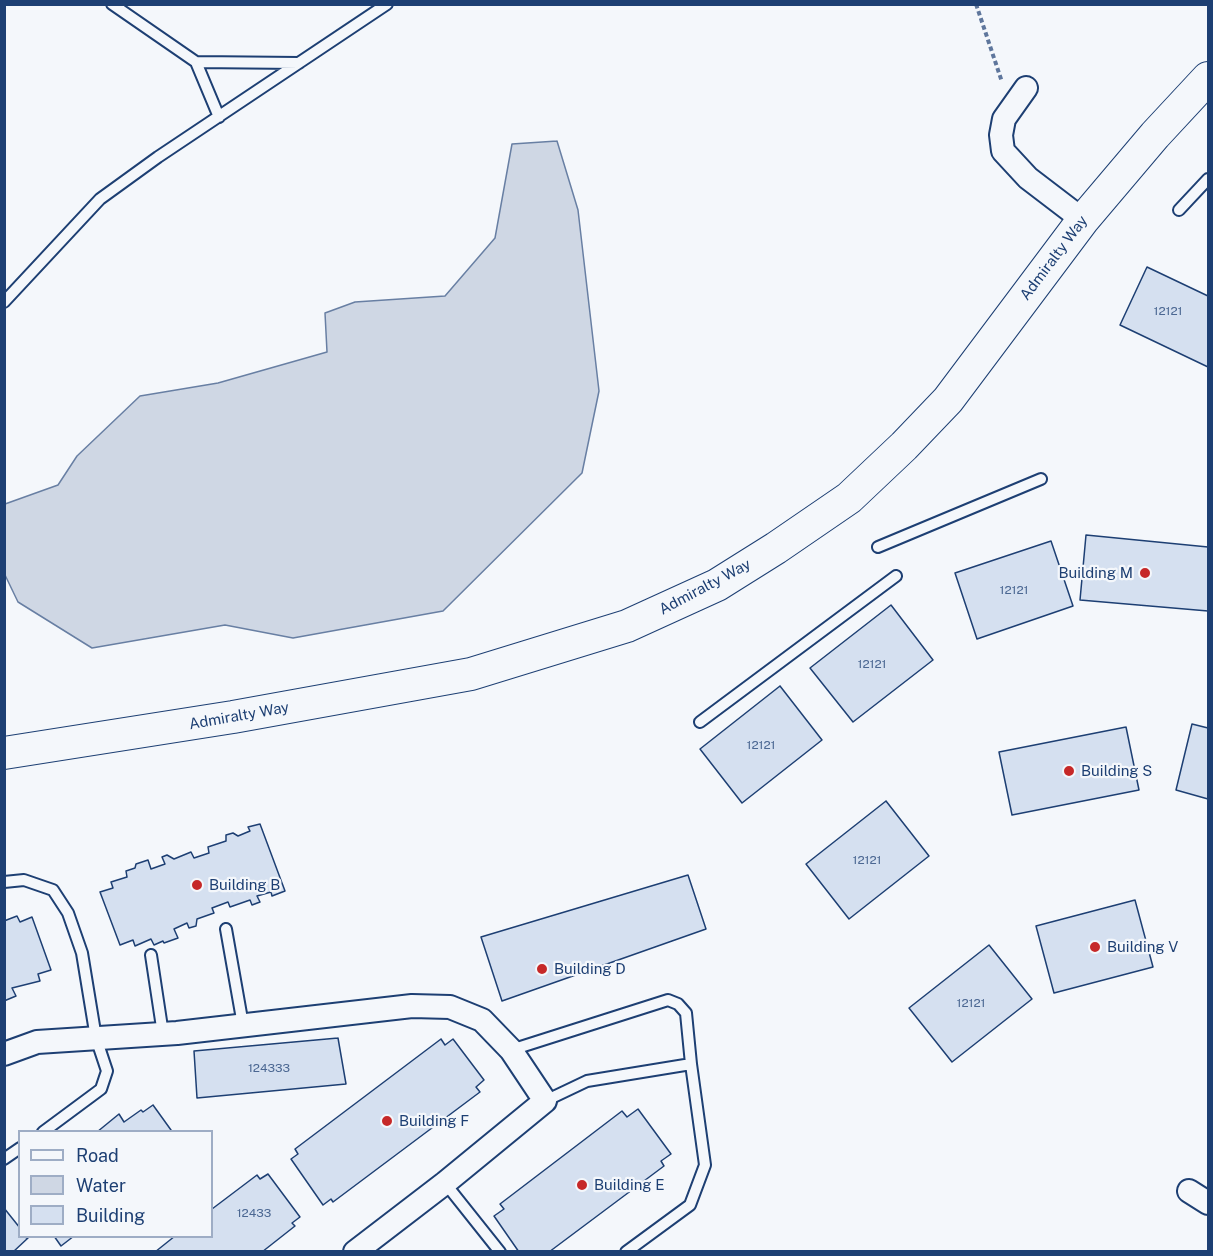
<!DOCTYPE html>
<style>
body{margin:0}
#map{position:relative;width:1213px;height:1256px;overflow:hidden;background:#f4f7fb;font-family:"Public Sans",sans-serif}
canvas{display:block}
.frame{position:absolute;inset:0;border:6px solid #1d3f73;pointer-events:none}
.legend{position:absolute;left:18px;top:1130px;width:195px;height:108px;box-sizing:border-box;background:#f4f7fb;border:2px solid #9eadc5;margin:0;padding:8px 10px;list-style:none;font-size:18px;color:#1d3f73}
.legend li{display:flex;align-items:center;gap:12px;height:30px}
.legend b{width:30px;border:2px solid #9eadc5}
</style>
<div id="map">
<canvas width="1213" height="1256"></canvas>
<div class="frame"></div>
<ul class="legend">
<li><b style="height:8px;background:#f4f7fb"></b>Road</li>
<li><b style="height:16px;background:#cfd7e4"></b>Water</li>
<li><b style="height:16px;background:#d5e0f0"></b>Building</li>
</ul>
</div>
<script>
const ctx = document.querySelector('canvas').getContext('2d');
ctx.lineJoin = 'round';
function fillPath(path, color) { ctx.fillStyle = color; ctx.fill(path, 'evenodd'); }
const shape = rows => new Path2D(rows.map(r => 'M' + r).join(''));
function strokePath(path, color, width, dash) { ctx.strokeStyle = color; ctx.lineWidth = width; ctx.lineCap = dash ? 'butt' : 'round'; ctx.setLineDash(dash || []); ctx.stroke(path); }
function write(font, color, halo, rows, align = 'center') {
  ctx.font = font + ' "Public Sans",sans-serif'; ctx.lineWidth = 4.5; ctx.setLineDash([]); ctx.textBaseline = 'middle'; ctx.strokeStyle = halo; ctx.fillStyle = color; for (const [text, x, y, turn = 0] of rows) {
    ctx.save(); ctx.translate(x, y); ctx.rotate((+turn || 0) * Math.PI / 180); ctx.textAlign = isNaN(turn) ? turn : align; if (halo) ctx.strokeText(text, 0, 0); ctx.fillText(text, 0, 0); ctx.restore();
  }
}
const water = shape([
 [557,141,578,210,599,391,582,473,443,611,293,638,225,625,92,648,18,602,5,575,5,504,58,485,77,456,140,396,218,383,327,352,325,313,355,302,445,296,495,238,512,144,557,141]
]);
fillPath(water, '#cfd7e4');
strokePath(water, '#687fa3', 1.5);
const building = shape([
 [1147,267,1208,296,1208,367,1120,325,1147,267],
 [1086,535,1208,547,1208,611,1080,600,1086,535],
 [1051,541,1073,606,977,639,955,573,1051,541],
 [891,605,933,660,853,722,810,668,891,605],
 [780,686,822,740,742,803,700,749,780,686],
 [1192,724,1208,728,1208,799,1176,790,1192,724],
 [1126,727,1139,790,1012,815,999,752,1126,727],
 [886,801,929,856,849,919,806,864,886,801],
 [260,824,285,891,272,896,271,892,257,896,260,902,252,905,250,900,230,907,228,902,212,908,214,913,197,919,196,926,189,928,187,923,174,929,178,938,164,943,163,941,154,945,151,939,135,946,133,940,120,945,100,892,113,888,111,882,127,877,126,871,135,868,136,864,148,860,151,869,165,864,162,857,167,855,174,859,191,852,194,858,209,853,208,847,226,841,226,835,233,833,238,836,250,831,248,827,260,824],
 [688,875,706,929,502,1001,481,937,688,875],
 [1135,900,1153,967,1054,993,1036,926,1135,900],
 [17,916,20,922,32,917,51,970,38,974,40,981,12,988,16,996,4,1001,4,921,17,916],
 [989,945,1032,999,952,1062,909,1008,989,945],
 [338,1038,346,1084,197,1098,194,1051,338,1038],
 [441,1039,445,1045,453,1039,484,1080,476,1087,480,1092,333,1202,331,1199,323,1205,291,1159,298,1154,295,1149,441,1039],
 [153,1105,171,1130,169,1132,97,1132,119,1114,124,1122,141,1110,143,1112,153,1105],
 [638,1109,671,1154,661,1161,664,1166,549,1252,519,1252,494,1216,504,1209,500,1204,622,1111,627,1117,638,1109],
 [268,1174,300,1217,292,1223,295,1226,262,1252,155,1252,175,1236,212,1236,212,1209,257,1175,260,1179,268,1174],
 [4,1208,20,1228,20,1236,28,1238,13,1252,4,1252,4,1208],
 [54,1236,74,1236,61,1246,54,1236]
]);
fillPath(building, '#d5e0f0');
strokePath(building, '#1d3f73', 1.5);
const lane = shape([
 [112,4,196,62,219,117],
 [196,62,299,63],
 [1179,210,1208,179],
 [4,302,100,199,158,157,387,4],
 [878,547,1041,479],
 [700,722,896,576],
 [4,882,24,880,53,890,68,913,82,953,96,1038,107,1071,101,1089,43,1132],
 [226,929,243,1025],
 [151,955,163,1034],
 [511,1050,668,1000,678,1004,686,1013,691,1064,587,1081,545,1101],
 [4,1159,20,1148],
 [445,1183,500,1252],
 [626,1252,690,1205,705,1165,691,1064]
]);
const street = shape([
 [1026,88,1004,119,1001,135,1003,151,1028,178,1083,220],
 [4,1054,37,1042,177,1033,412,1006,450,1007,482,1020,511,1050,545,1101,445,1183,355,1252],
 [1189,1191,1208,1203]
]);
const secondary = shape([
 [4,753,233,717,471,674,627,626,717,585,776,548,849,498,904,446,948,400,1083,220,1155,135,1208,78]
]);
strokePath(lane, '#1d3f73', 14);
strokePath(street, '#1d3f73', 26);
strokePath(secondary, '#1d3f73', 34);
strokePath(shape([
 [976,4,1002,82]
]), '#5e769c', 4, [4.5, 3]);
strokePath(lane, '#f4f7fb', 10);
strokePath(street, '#f4f7fb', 22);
strokePath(secondary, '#f4f7fb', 32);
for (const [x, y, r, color] of [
 [1145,573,6,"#c62828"],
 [1069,771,6,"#c62828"],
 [197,885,6,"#c62828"],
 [1095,947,6,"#c62828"],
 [542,969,6,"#c62828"],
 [387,1121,6,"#c62828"],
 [582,1185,6,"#c62828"]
]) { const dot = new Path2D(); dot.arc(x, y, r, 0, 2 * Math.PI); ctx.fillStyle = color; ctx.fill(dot); strokePath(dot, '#f4f7fb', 2); }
write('12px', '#4b6792', null, [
 ["12121",1168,311],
 ["12121",1014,590],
 ["12121",872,664],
 ["12121",761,745],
 ["12121",867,860],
 ["12121",971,1003],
 ["124333",269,1068],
 ["12433",254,1213]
]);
write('15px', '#1d3f73', '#f4f7fb', [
 ["Admiralty Way",1054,258,-53],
 ["Admiralty Way",705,587,-28],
 ["Admiralty Way",239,716,-10]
]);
write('15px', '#1d3f73', '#f4f7fb', [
 ["Building M",1133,573,"right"],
 ["Building S",1081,771],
 ["Building B",209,885],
 ["Building V",1107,947],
 ["Building D",554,969],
 ["Building F",399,1121],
 ["Building E",594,1185]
], 'left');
</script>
